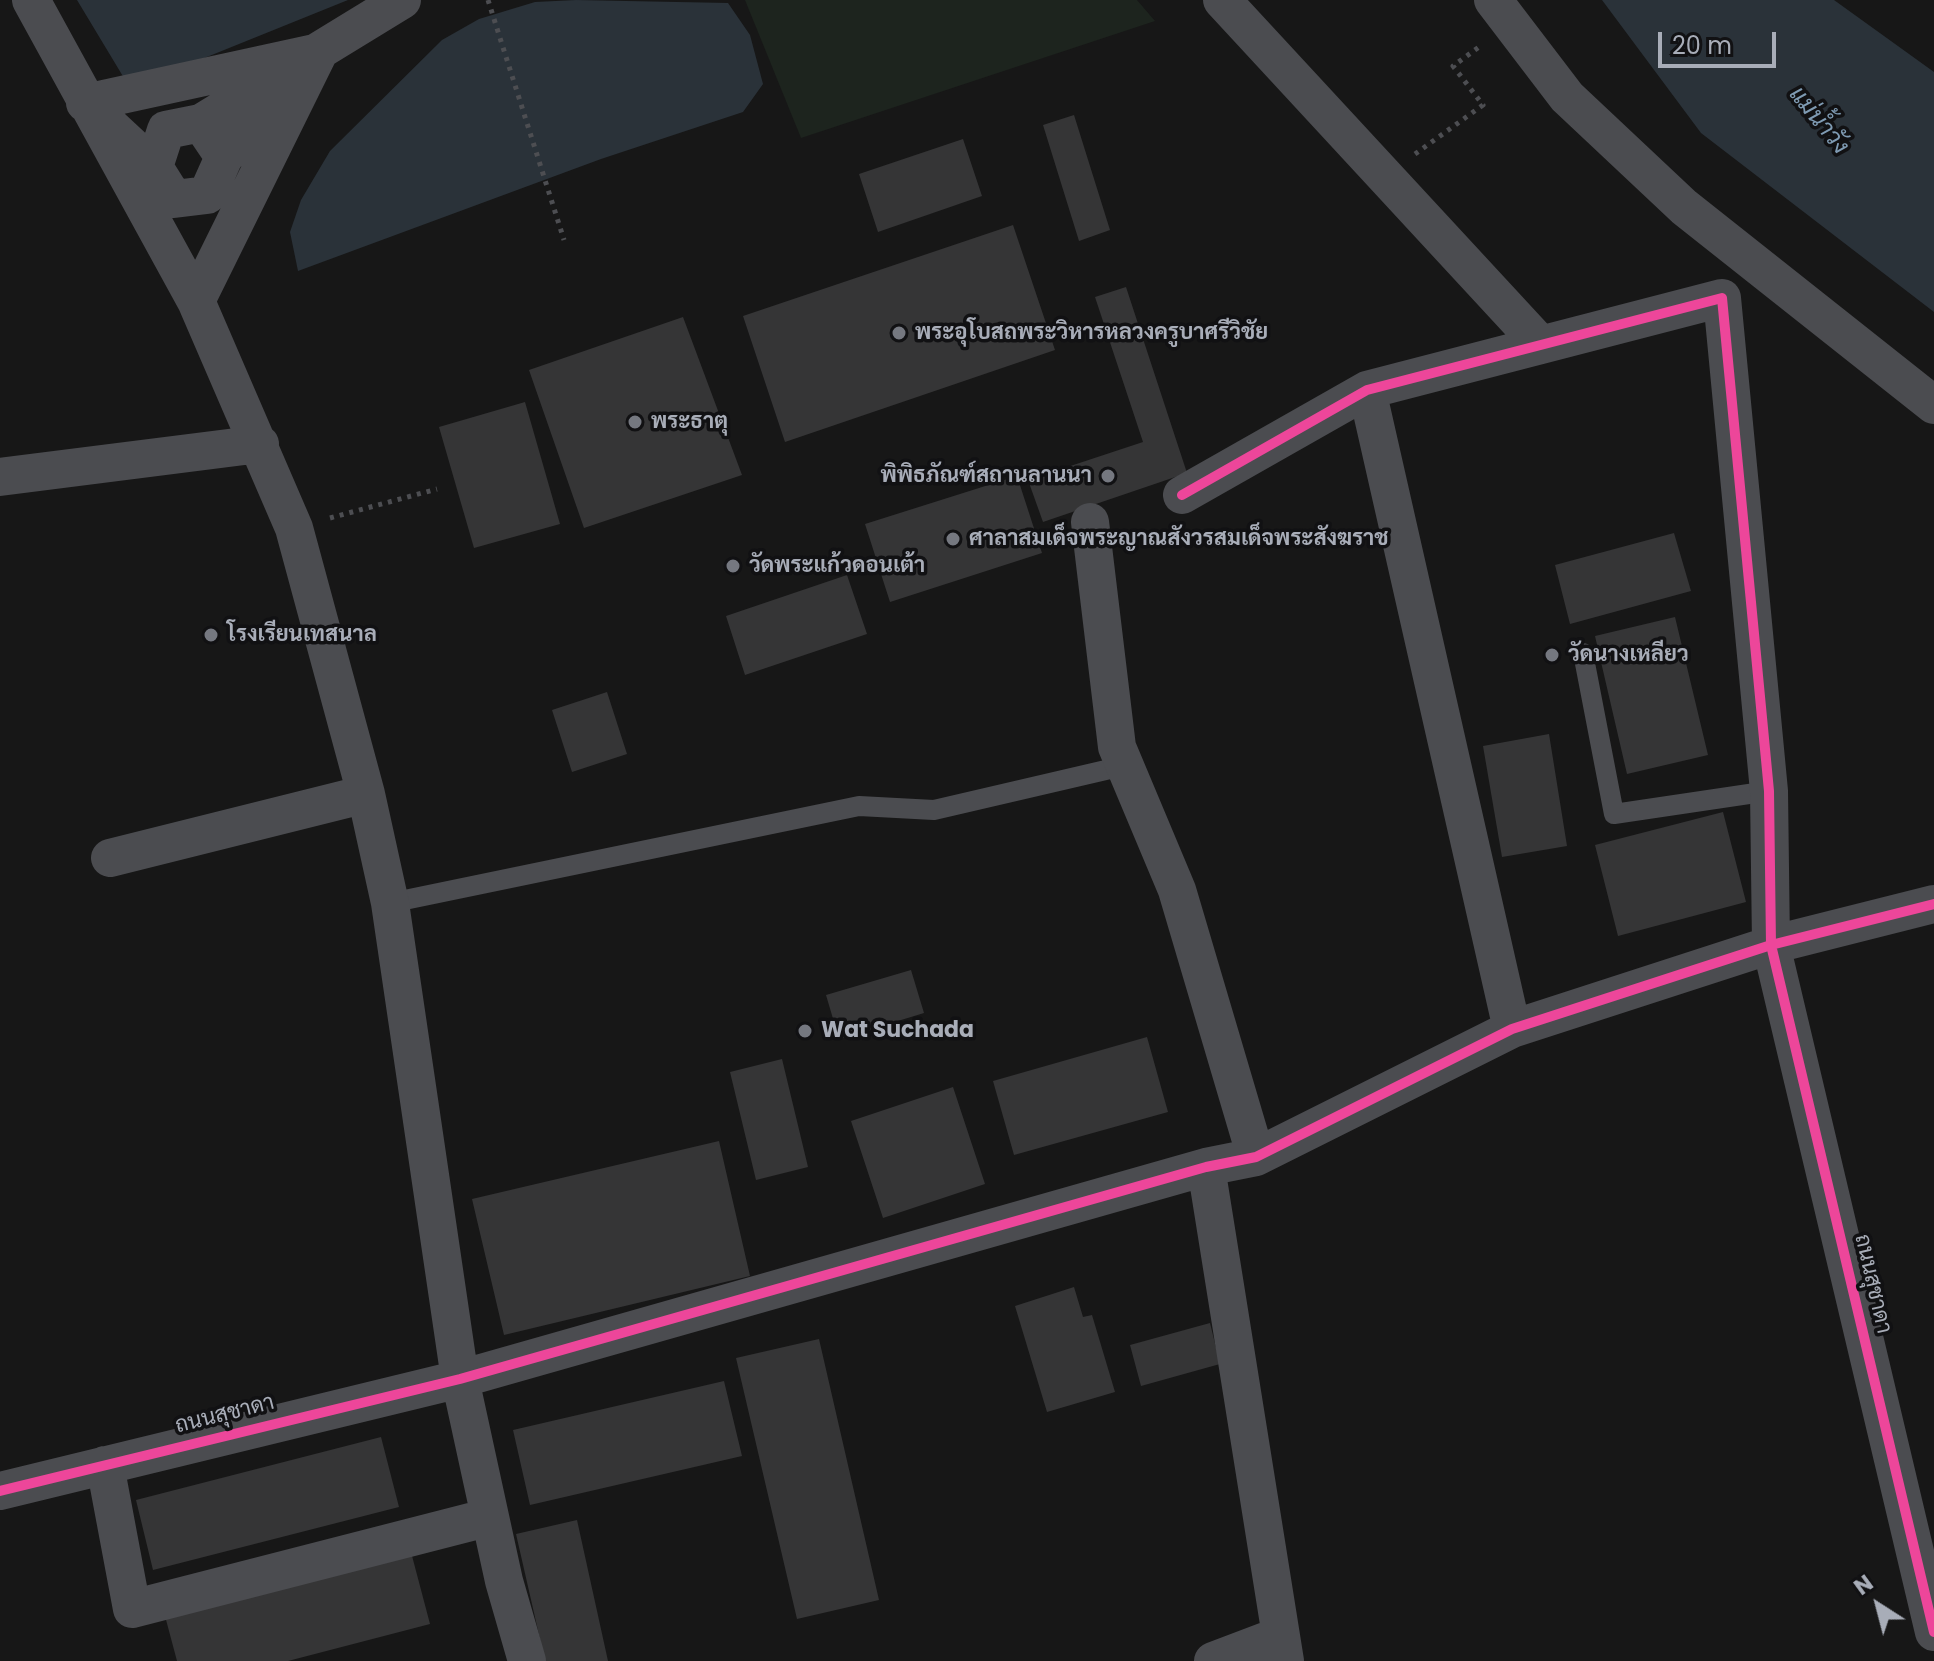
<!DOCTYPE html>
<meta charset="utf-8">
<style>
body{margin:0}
#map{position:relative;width:1934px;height:1661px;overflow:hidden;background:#171717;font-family:Poppins,sans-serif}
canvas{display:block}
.north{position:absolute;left:1838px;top:1565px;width:80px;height:80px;-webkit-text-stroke:6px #111113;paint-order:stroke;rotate:324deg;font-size:22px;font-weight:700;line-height:32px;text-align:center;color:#a8adb8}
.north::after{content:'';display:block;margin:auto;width:28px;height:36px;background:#a8adb8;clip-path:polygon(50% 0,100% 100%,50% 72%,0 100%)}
.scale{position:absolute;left:1658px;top:32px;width:118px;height:36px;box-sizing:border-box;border:4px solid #a8adb8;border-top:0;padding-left:10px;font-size:24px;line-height:28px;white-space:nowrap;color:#a8adb8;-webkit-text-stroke:6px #111113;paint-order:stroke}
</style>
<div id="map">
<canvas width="1934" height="1661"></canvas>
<div class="north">N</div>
<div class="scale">20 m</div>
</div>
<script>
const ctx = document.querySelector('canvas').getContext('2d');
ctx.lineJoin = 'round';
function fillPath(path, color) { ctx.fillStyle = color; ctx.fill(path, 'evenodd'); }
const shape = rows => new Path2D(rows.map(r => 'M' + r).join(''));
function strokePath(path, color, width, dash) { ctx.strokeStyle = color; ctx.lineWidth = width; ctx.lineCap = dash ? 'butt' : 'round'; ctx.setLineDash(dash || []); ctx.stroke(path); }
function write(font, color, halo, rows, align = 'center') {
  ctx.font = font + ' Poppins,Sarabun,sans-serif'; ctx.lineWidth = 7; ctx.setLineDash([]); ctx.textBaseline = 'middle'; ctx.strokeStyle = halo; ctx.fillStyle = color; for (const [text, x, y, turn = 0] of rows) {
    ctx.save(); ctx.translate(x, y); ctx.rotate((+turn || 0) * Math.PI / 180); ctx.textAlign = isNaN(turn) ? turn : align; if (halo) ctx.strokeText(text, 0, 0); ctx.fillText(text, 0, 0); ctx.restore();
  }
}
fillPath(shape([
 [745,0,1137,0,1155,21,801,138]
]), '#1d241e');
fillPath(shape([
 [77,0,348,0,130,88],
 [576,0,728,3,750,35,763,84,743,112,601,159,298,271,290,232,301,200,330,151,442,40,479,19,535,2],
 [1602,0,1834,0,1934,72,1934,312,1701,133]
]), '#2a3239');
fillPath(shape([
 [1074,115,1110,230,1079,241,1043,125],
 [963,139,982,196,878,232,859,174],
 [1013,225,1055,350,785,442,743,316],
 [1126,287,1187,473,1043,522,1028,480,1143,442,1095,297],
 [683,317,742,475,584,528,529,370],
 [525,402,560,524,474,548,439,427],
 [1017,476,1042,553,890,602,865,524],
 [1674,533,1691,591,1570,624,1555,565],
 [847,575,867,634,745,675,726,616],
 [1675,617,1708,755,1627,774,1595,636],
 [607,692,627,754,572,772,552,710],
 [1549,734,1567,846,1502,857,1483,746],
 [1723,812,1746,902,1618,936,1595,845],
 [911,970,924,1013,839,1039,826,995],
 [1147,1037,1168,1112,1014,1155,993,1081],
 [782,1059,808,1167,756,1180,730,1072],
 [953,1087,985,1184,883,1218,851,1121],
 [719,1141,750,1276,504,1335,472,1199],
 [1074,1287,1083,1317,1092,1315,1115,1392,1047,1412,1015,1306],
 [1210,1323,1220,1364,1141,1386,1130,1345],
 [819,1339,879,1600,797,1619,736,1358],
 [724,1381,742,1456,530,1505,513,1430],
 [381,1437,399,1507,153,1570,136,1500],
 [577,1520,608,1661,545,1661,516,1534],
 [411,1552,430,1624,288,1661,177,1661,165,1616]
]), '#353536');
strokePath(shape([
 [488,0,564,240],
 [1415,154,1483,105,1453,66,1479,47],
 [330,518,437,489]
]), '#4d4e52', 5, [4, 6]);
strokePath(shape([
 [1583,653,1614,814,1769,791],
 [390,903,859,806,934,810,1123,766]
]), '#4b4c50', 20);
strokePath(shape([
 [31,0,196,301,294,528,366,794,390,903,460,1379,504,1581,527,1661],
 [1222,0,1541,345],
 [1493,0,1567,97,1684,207,1934,405],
 [85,103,319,52],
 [201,123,402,0],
 [111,127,154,167,174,199,207,195,224,157,201,123,166,130,154,167],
 [224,157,291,84],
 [196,301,319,52],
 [1367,390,1512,1029],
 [0,477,260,444],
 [1182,495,1367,390,1722,298,1769,791,1771,945,1934,1632],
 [1090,522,1117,747,1177,890,1256,1157],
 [110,858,366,794],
 [1206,1167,1285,1661],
 [105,1465,132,1609,490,1517],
 [0,1491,460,1379,1206,1167,1256,1157,1512,1029,1771,945,1934,904],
 [1213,1661,1279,1636]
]), '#4b4c50', 38);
strokePath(shape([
 [1182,495,1367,390,1722,298,1769,791,1771,945,1934,1632],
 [0,1491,460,1379,1206,1167,1256,1157,1512,1029,1771,945,1934,904]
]), '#ed469a', 10);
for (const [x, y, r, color] of [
 [899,333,8,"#757880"],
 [635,422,8,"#757880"],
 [1108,476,8,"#757880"],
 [953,539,8,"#757880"],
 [733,566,8,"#757880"],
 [211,635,8,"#757880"],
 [1552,655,8,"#757880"],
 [805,1031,8,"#757880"]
]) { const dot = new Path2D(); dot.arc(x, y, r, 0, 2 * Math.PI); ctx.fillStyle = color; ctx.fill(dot); strokePath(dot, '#111113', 3); }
write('bold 22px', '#a8adb8', '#111113', [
 ["พระอุโบสถพระวิหารหลวงครูบาศรีวิชัย",915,333],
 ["พระธาตุ",651,422],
 ["พิพิธภัณฑ์สถานลานนา",1092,476,"right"],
 ["ศาลาสมเด็จพระญาณสังวรสมเด็จพระสังฆราช",969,539],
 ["วัดพระแก้วดอนเต้า",749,566],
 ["โรงเรียนเทสนาล",227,635],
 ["วัดนางเหลียว",1568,655],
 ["Wat Suchada",821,1031]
], 'left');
write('22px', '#a8adb8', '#111113', [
 ["ถนนสุชาดา",1872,1284,77],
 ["ถนนสุชาดา",225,1415,-14]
]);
write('italic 24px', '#7f9bb3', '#111113', [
 ["แม่น้ำวัง",1818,121,51]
]);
</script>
